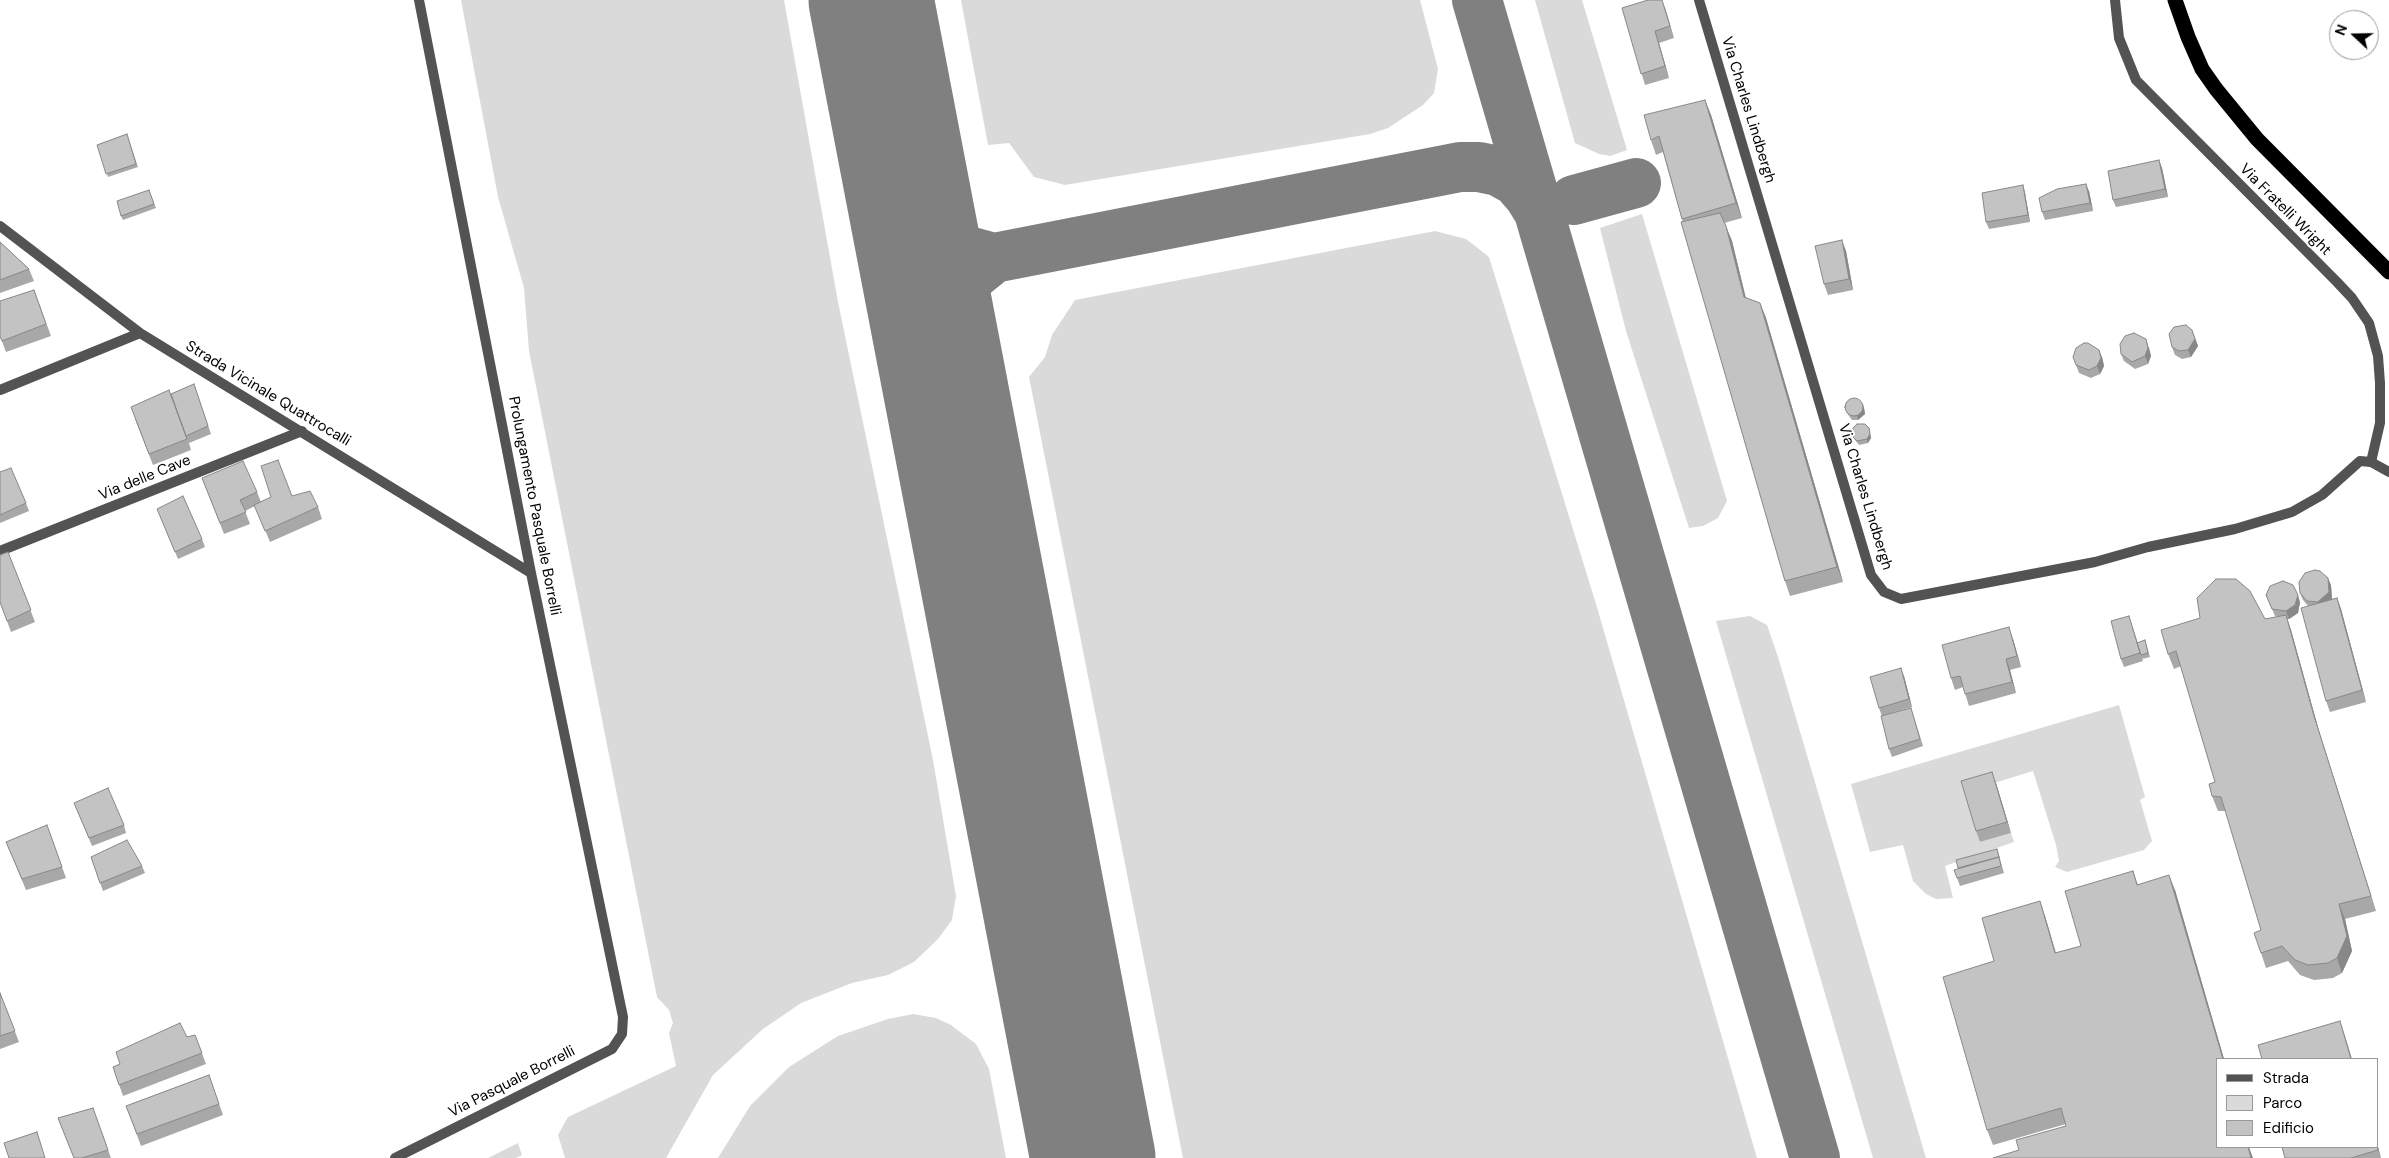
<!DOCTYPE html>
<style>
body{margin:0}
#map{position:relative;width:2389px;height:1158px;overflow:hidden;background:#fff;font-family:"DM Sans",sans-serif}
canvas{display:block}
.legend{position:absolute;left:2216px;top:1058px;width:162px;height:90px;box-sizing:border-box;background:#fff;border:1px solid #999;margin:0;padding:6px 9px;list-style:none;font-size:15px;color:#000}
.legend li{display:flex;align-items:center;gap:10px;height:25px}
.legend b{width:25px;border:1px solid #999}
.north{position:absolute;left:2329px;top:10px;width:50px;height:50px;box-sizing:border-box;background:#fff;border:1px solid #999;border-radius:50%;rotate:291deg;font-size:14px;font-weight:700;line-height:20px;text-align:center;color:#000}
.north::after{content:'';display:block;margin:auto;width:18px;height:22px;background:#000;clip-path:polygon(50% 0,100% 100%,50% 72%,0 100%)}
</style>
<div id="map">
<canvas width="2389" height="1158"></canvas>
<ul class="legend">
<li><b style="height:6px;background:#535353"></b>Strada</li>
<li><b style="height:14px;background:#dadada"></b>Parco</li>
<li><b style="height:14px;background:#c3c3c3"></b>Edificio</li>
</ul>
<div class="north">N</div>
</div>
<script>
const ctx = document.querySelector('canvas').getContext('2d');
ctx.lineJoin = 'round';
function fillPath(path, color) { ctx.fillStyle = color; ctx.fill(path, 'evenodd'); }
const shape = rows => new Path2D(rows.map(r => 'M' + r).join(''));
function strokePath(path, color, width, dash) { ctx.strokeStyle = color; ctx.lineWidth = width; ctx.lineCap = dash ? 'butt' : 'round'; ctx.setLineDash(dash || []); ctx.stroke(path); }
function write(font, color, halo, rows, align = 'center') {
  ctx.font = font + ' "DM Sans",sans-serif'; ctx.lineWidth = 4; ctx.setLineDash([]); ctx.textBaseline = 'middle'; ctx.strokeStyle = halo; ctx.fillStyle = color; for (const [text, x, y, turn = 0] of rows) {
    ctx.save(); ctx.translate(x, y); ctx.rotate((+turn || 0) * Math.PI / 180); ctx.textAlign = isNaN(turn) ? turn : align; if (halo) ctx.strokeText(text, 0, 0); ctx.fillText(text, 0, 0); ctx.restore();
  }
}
fillPath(shape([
 [461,0,784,0,838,302,933,760,956,896,952,920,938,939,914,962,888,975,852,983,801,1003,763,1029,713,1075,666,1158,565,1158,558,1135,568,1117,676,1066,669,1033,673,1023,669,1010,657,997,529,351,524,288,498,197],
 [961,0,1420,0,1438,69,1434,93,1423,105,1388,128,1370,134,1065,185,1034,177,1009,143,988,145],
 [1535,0,1582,0,1627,150,1610,156,1599,154,1575,143],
 [1642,214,1727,501,1718,518,1703,526,1689,528,1626,331,1600,228],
 [1435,231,1466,239,1489,257,1596,604,1757,1158,1183,1158,1029,377,1045,357,1052,335,1075,300],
 [1750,616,1767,625,1778,657,1926,1158,1873,1158,1716,621],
 [2119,705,2145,797,2140,800,2152,841,2144,850,2067,872,2055,867,2059,861,2056,845,2033,771,1965,792,1980,842,2011,833,2014,842,1945,866,1953,898,1936,899,1926,894,1913,881,1903,845,1870,852,1851,784],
 [913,1014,936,1018,951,1025,976,1044,989,1069,1006,1158,718,1158,750,1106,789,1067,838,1036,888,1019],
 [518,1143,522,1155,516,1158,488,1158]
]), '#dadada');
strokePath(shape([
 [1477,0,1815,1158],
 [907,187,926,221,938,235,954,247,994,258,1460,167,1479,167,1498,171,1516,181,1529,196,1539,212],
 [1574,200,1636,183],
 [940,363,944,319,953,298,963,283,994,258]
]), '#808080', 50);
strokePath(shape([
 [871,0,1093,1158]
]), '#808080', 125);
strokePath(shape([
 [2115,0,2119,38,2136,80,2337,282,2352,298,2369,323,2378,356,2380,383,2380,423,2371,462],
 [0,226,140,333,531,573],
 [0,390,140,333],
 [0,551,302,431],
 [395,1158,612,1049,622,1034,623,1017,531,573,419,0]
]), '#535353', 10);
strokePath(shape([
 [1699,0,1871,575,1884,592,1901,599,2095,562,2148,547,2235,529,2292,512,2322,495,2360,461,2371,462,2389,472]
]), '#535353', 10);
strokePath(shape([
 [2175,0,2188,37,2202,69,2216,89,2257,139,2389,272]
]), '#000', 15);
fillPath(shape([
 [1622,8,1665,8,1674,38,1659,43,1669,78,1645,85],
 [1705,100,1711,115,1742,218,1724,223,1732,241,1746,298,1760,303,1766,318,1843,582,1790,596,1785,581,1663,152,1656,155,1651,140],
 [127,134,138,167,108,177,97,145],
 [2159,160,2162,168,2168,197,2116,207,2113,200],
 [2023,185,2025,193,2030,222,1989,229,1986,222],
 [149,190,156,208,123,220,121,216],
 [2089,191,2093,211,2045,220,2042,212],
 [0,242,29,269,34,281,0,293],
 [1846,251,1853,290,1828,295,1824,284],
 [34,290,51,336,6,352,0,336],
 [2195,338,2198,346,2191,357,2182,359,2175,355,2172,347],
 [2149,347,2151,356,2148,364,2135,369,2124,361,2121,354],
 [2073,357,2102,357,2104,366,2100,374,2091,378,2079,373],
 [194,384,211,434,189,443,188,440,191,450,153,465,135,419,171,394],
 [1864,408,1865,414,1858,420,1852,420,1847,413,1845,409],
 [1869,428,1871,438,1868,443,1859,445,1855,440,1853,437],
 [0,472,26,503,29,511,0,523],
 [202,478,257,492,261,502,292,496,318,507,322,519,270,542,255,506,245,511,250,524,224,534],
 [160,516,202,539,205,547,178,559],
 [8,552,35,622,11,632,0,602],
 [2331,585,2332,599,2337,598,2341,609,2366,702,2330,712,2326,701,2308,606,2303,600,2300,593],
 [2266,595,2300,602,2298,613,2289,619,2287,619,2291,630,2319,731,2376,911,2345,919,2352,951,2342,973,2333,978,2314,980,2300,975,2288,961,2266,968,2261,953,2261,930,2226,811,2218,811,2212,796,2215,782,2181,666,2174,669,2168,654,2265,619,2277,617,2275,616],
 [2129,616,2138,643,2145,640,2150,657,2142,659,2142,657,2143,661,2124,667,2121,659],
 [2013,639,2021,667,2010,670,2016,693,1969,706,1963,687,1955,690,1951,678],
 [1904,676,1912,707,1884,715,1911,708,1923,746,1892,757,1889,749,1882,716,1879,708],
 [1996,783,2011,833,1980,842,1976,831],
 [74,803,124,825,126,833,92,846],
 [47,825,66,878,26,890,6,842],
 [1997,849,2004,873,1960,886,1957,878,1958,868],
 [91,857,142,866,145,873,103,891],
 [2133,871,2138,885,2175,890,2224,1059,2218,1059,2019,1150,2066,1126,2066,1124,1993,1145,1987,1130,1994,961,2045,916,2056,953,2081,946],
 [0,993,19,1042,0,1049],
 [195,1035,206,1064,123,1096,113,1067,187,1037],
 [209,1075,223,1115,141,1146,126,1106],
 [93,1108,111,1158,74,1158,58,1118],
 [2282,1147,2378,1147,2381,1158,2285,1158]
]), '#a8a8a8');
fillPath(shape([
 [1662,0,1665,8,1674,38,1670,26],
 [1655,31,1659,43,1669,78,1665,66],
 [1705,100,1711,115,1742,218,1736,203],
 [2159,160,2162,168,2168,197,2165,189],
 [2086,184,2089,191,2093,211,2090,203],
 [2023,185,2025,193,2030,222,2028,215],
 [1726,226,1732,241,1749,312,1744,297],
 [1842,240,1846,251,1853,290,1849,279],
 [1760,303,1766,318,1843,582,1837,567],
 [2192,330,2198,346,2191,357,2188,350],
 [2146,339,2151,356,2148,364,2145,356],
 [2099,350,2102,357,2104,366,2100,374,2097,366],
 [1863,404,1864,408,1865,414,1858,420,1857,416],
 [1869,428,1871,438,1868,443,1867,439],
 [2328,578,2331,585,2332,600,2321,610,2318,602],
 [2298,595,2300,602,2298,613,2289,619,2286,611],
 [2337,598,2341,609,2366,702,2362,690],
 [2286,615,2291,630,2319,731,2376,911,2371,896,2314,716],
 [2009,627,2013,639,2021,667,2017,656],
 [2006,659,2010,670,2016,693,2012,682],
 [1901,668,1904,676,1912,707,1909,699],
 [1992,772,1996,783,2011,833,2007,822],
 [2169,875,2175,890,2224,1059,2223,1059],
 [2040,901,2045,916,2060,968,2055,953],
 [2339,904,2345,919,2352,951,2342,973,2337,958],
 [2340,1021,2345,1036,2352,1059,2351,1059],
 [2248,1147,2249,1147,2253,1158,2251,1158],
 [2377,1147,2378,1147,2381,1158]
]), '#888');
const building = shape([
 [1648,0,1662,0,1670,26,1655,31,1665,66,1641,74,1622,8,1648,0],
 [1705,100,1736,203,1682,219,1659,136,1651,140,1644,115,1705,100],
 [127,134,136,164,106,174,97,145,127,134],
 [2159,160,2165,189,2113,200,2108,171,2159,160],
 [2086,184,2090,203,2042,212,2039,198,2057,189,2086,184],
 [2023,185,2028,215,1986,222,1982,193,2023,185],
 [149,190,154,204,121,216,117,201,149,190],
 [1720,213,1726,226,1744,297,1760,303,1837,567,1785,581,1681,222,1720,213],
 [1842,240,1849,279,1824,284,1815,246,1842,240],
 [0,242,29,269,0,280,0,242],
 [34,290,46,324,2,341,0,336,0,301,34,290],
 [2186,325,2192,330,2195,339,2188,350,2179,351,2172,347,2169,334,2174,327,2186,325],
 [2134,333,2146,339,2148,348,2145,356,2132,362,2121,354,2120,344,2125,336,2134,333],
 [2084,343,2088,343,2099,350,2101,358,2097,366,2089,370,2076,365,2073,357,2076,348,2084,343],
 [194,384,208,426,186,436,171,394,194,384],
 [169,390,187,439,149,454,131,407,169,390],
 '1845 407a9 9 0 1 1 18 0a9 9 0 1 1-18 0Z',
 [1857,424,1865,424,1869,428,1870,434,1867,439,1857,441,1853,437,1853,428,1857,424],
 [278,460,292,496,310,491,318,507,265,531,254,505,271,497,261,466,278,460],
 [243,461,257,492,240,500,246,512,220,523,202,478,243,461],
 [11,468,26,503,0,515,0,472,11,468],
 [183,496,202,539,175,552,157,509,183,496],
 [8,552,31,610,7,621,0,602,0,555,8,552],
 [2315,570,2320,571,2328,578,2329,592,2318,602,2307,601,2300,593,2299,582,2305,573,2315,570],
 [2216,579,2236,579,2250,591,2265,619,2286,615,2314,716,2371,896,2339,904,2347,936,2337,958,2328,963,2308,965,2295,960,2282,946,2261,953,2254,933,2261,930,2221,797,2212,796,2209,784,2215,782,2176,651,2168,654,2161,630,2200,618,2197,598,2216,579],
 [2283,581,2293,585,2298,595,2295,605,2286,611,2272,609,2266,595,2270,586,2283,581],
 [2337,598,2362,690,2326,701,2301,608,2337,598],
 [2129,616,2140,653,2121,659,2111,621,2129,616],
 [2009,627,2017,656,2006,659,2012,682,1965,694,1960,676,1951,678,1942,645,2009,627],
 [2145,640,2148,653,2141,655,2137,643,2145,640],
 [1901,668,1909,699,1879,708,1870,677,1901,668],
 [1911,708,1920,739,1889,749,1881,716,1911,708],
 [1992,772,2007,822,1976,831,1961,781,1992,772],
 [108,788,124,825,89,838,74,803,108,788],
 [47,825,62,867,22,879,6,842,47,825],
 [127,840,142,866,100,883,91,857,127,840],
 [1997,849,1999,857,1958,868,1956,860,1997,849],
 [1999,857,2001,866,1957,878,1954,870,1999,857],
 [2133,871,2137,885,2169,875,2223,1059,2218,1059,2218,1147,2248,1147,2251,1158,1993,1158,2019,1150,2016,1140,2066,1126,2061,1108,1987,1130,1943,977,1994,961,1982,918,2040,901,2055,953,2081,946,2065,891,2133,871],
 [0,993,15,1031,0,1036,0,993],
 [2340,1021,2351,1059,2262,1059,2258,1045,2340,1021],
 [180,1023,187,1037,195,1035,202,1053,119,1085,113,1067,120,1064,116,1052,180,1023],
 [209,1075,219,1104,137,1134,126,1106,209,1075],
 [93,1108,108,1150,82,1158,74,1158,58,1118,93,1108],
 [37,1132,45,1158,9,1158,4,1143,37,1132],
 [2282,1147,2377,1147,2378,1150,2351,1158,2285,1158,2282,1147]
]);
fillPath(building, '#c3c3c3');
strokePath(building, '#888', 1);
write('15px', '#000', '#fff', [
 ["Via Charles Lindbergh",1748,110,73],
 ["Via Fratelli Wright",2285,210,45],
 ["Strada Vicinale Quattrocalli",268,394,31],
 ["Via delle Cave",145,478,-22],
 ["Via Charles Lindbergh",1865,497,73],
 ["Prolungamento Pasquale Borrelli",534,506,79],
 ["Via Pasquale Borrelli",512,1082,-27]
]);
</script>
